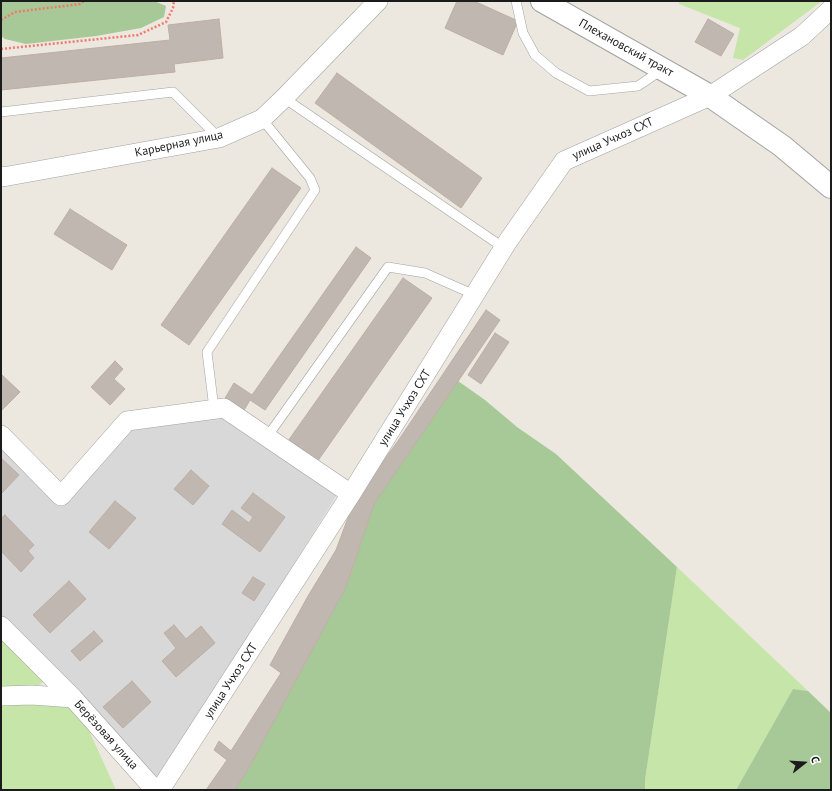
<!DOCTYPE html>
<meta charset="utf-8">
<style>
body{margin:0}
#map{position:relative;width:832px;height:791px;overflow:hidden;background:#ece8e0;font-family:"PT Sans",sans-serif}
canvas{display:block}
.frame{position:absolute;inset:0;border:2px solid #1b1b1b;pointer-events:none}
.north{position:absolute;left:784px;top:743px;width:40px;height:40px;-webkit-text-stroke:3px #fff;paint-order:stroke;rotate:73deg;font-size:11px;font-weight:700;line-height:16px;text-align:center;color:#1b1b1b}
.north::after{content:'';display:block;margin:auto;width:14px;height:18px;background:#1b1b1b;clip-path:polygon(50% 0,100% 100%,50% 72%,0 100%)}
</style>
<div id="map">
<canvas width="832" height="791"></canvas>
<div class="frame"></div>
<div class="north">С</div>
</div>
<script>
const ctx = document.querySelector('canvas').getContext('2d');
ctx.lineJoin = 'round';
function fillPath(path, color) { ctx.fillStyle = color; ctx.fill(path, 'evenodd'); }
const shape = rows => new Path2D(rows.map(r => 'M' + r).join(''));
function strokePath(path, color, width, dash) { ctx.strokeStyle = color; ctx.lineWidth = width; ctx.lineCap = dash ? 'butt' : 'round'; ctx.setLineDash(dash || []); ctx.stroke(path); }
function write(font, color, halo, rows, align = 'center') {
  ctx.font = font + ' "PT Sans",sans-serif'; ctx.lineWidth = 4; ctx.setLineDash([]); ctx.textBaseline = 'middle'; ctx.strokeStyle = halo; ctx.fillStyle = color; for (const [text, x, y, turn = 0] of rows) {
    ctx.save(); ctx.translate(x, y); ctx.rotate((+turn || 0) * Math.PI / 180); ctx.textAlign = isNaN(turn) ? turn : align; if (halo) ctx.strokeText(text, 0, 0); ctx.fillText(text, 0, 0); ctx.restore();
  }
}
fillPath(shape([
 [224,414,338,493,160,780,1,618,1,442,60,503,132,427]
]), '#d9d8d8');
fillPath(shape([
 [679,1,822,1,743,60,733,58,740,28,679,4],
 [677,567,808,691,793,689,736,790,645,790,645,780],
 [1,633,48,678,29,693,1,693],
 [1,701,76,702,116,790,1,790]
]), '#c6e5a8');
fillPath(shape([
 [1,1,154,1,166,6,164,17,141,28,96,36,26,44,5,39,1,36],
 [458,381,485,400,517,427,556,454,677,567,645,780,645,790,235,790,250,766,346,587,374,504],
 [793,689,808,691,831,713,831,790,736,790]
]), '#a6c997');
const building = shape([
 [457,1,474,1,518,21,503,55,445,28,457,1],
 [219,19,223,58,174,64,175,72,1,90,1,58,170,40,168,25,219,19],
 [708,19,734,34,721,56,695,42,708,19],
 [337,73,482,178,461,208,315,103,337,73],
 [272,168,301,188,189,345,161,325,272,168],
 [70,209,127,245,112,270,54,234,70,209],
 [356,247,371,258,265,410,250,400,243,412,224,400,234,383,252,395,356,247],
 [403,278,432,298,317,462,288,441,403,278],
 [486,310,500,320,374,504,346,587,250,766,235,790,206,790,227,760,214,750,219,741,231,751,281,673,270,665,308,596,336,550,355,499,398,441,486,310],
 [495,333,509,342,481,384,468,375,495,333],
 [115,361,123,369,114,379,125,389,110,405,91,387,115,361],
 [1,374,20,392,1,411,1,374],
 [1,458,19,475,1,494,1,458],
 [191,470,209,486,193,505,174,489,191,470],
 [253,493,285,517,260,552,222,524,232,510,249,523,253,517,241,508,253,493],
 [115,501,136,518,109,549,89,532,115,501],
 [5,515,34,545,28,551,34,558,21,572,1,551,1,518,5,515],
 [253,577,265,584,254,601,242,593,253,577],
 [69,581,86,599,50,633,33,615,69,581],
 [174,625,186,639,201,626,215,643,176,677,162,661,176,648,164,633,174,625],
 [94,631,103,641,80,661,71,651,94,631],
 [132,681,151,702,123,728,103,707,132,681]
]);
fillPath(building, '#c0b7b0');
strokePath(building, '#bdaea4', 1);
const service = shape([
 [516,1,523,33,535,55,556,73,589,91,638,86,663,69],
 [284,98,504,248],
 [1,112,173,92,219,138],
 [214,409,207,352,315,190,310,178,262,119],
 [267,437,388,267,425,273,475,295]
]);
const minor = shape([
 [1,176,3,177,219,138,262,119,284,98,378,1],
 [1,435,61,496,127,421,224,408,351,494],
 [1,626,73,698],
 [1,696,32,695,73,698,155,790],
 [160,790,351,494,508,241,564,161,710,96,802,36,831,9]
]);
const tertiary = shape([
 [542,1,710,96,782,146,831,187]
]);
strokePath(service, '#a2a2a2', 10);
strokePath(minor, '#a2a2a2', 20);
strokePath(tertiary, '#a2a2a2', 24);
strokePath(shape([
 [1,20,15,12,80,4,84,1],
 [1,49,138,35,166,22,173,8,174,1]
]), '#f2786b', 2.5, [2, 2]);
strokePath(service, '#fff', 9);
strokePath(minor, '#fff', 19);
strokePath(tertiary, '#fff', 22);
write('12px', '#1b1b1b', '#fff', [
 ["Плехановский тракт",626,48,29],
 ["улица Учхоз СХТ",613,139,-24],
 ["Карьерная улица",179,144,-12],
 ["улица Учхоз СХТ",405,408,-58],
 ["улица Учхоз СХТ",231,681,-57],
 ["Берёзовая улица",106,735,48]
]);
</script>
